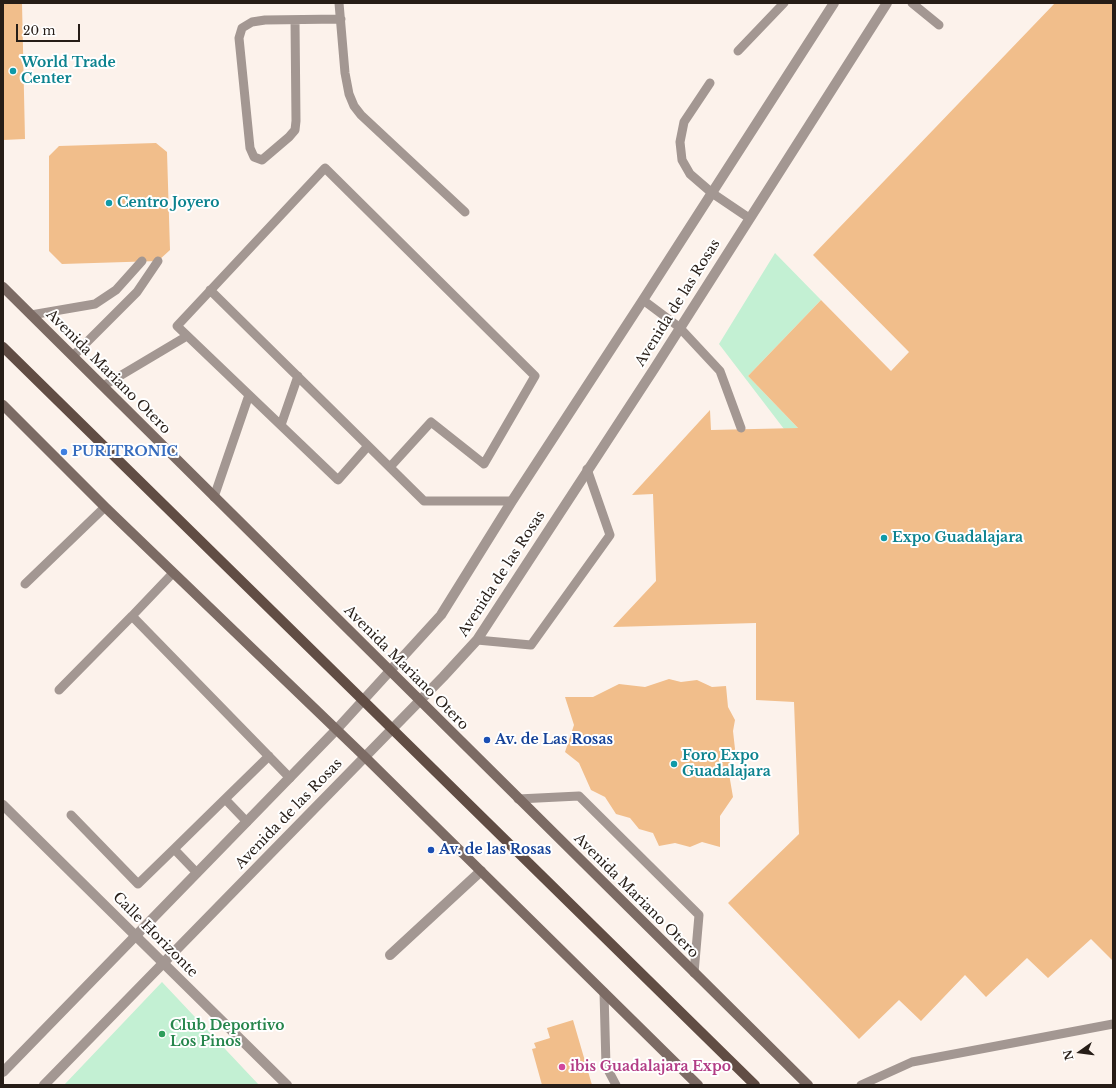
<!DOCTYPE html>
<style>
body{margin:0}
#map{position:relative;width:1116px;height:1088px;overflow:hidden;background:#fcf2eb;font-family:"Libre Baskerville",serif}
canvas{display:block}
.frame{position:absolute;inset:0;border:4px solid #261d17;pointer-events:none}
.north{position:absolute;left:1060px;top:1032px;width:40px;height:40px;-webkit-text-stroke:3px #fff;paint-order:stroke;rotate:256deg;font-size:11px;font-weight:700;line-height:16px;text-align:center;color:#261d17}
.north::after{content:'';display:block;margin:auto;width:14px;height:18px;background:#261d17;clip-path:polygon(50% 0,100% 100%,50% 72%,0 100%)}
.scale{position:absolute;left:16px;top:24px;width:64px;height:18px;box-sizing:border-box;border:2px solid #261d17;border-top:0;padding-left:5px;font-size:12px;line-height:14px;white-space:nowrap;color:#261d17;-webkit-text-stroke:3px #fff;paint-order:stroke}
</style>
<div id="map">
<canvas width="1116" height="1088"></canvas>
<div class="frame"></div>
<div class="north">N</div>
<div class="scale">20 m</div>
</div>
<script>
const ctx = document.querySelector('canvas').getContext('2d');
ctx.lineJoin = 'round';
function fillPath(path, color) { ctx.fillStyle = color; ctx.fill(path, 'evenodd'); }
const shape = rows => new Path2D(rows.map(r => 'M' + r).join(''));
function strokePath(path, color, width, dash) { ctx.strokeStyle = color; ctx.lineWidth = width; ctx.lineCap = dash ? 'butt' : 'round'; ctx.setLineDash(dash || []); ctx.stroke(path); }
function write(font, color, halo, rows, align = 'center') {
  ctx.font = font + ' "Libre Baskerville",serif'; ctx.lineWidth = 4; ctx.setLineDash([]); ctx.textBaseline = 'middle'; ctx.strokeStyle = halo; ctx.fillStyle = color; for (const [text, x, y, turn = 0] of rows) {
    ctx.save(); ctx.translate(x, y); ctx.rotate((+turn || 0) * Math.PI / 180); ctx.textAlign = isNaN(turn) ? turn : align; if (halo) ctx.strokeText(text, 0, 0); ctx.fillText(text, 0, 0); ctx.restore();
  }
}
fillPath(shape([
 [775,253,821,300,748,376,798,428,784,429,719,344],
 [162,982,259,1085,64,1085]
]), '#c3f0d3');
fillPath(shape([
 [3,3,22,3,25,139,3,140],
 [1055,3,1113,3,1113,961,1091,939,1048,978,1027,958,986,997,965,975,921,1021,899,1000,859,1039,728,903,799,834,794,702,756,700,756,623,613,627,656,581,653,494,632,495,710,410,711,430,798,428,748,376,821,300,891,371,909,352,813,255],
 [156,143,167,152,170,250,158,261,62,264,49,251,49,156,59,146],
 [669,679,681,682,697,680,712,687,726,686,728,707,735,720,733,731,735,749,728,768,733,797,720,816,720,847,702,842,690,847,675,843,659,846,653,833,639,829,630,818,616,814,605,797,591,790,579,763,565,752,574,725,565,697,593,697,619,684,645,687],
 [573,1020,592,1085,542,1085,532,1049,536,1048,534,1043,550,1038,547,1028]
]), '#f1be8b');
strokePath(shape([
 [339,3,345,73,349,94,354,106,361,115,465,212],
 [912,3,939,25],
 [295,20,296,121,295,130,289,137,262,160,254,157,250,148,239,38,242,28,252,22,265,20,341,19],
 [738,51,784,3],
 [710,83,684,122,680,142,682,160,690,174,712,193,749,218],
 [210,290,424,501,512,501],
 [643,300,679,327,720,371,741,428],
 [31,315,95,304,116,290,142,261],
 [73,356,137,292,158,261],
 [103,386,187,336],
 [281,425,298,376],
 [368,446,338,480,177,326,325,168,535,376,484,464,431,422,390,467],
 [214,497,249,395],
 [173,573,132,616,290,778],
 [25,584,105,507],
 [477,640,531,645,610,535,587,469],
 [59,690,132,616],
 [518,799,579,796,699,915,694,973],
 [71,815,138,884,174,849],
 [247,822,225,799,269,756],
 [197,873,174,849,225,799],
 [604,992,606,1066,616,1085],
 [861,1085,912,1062,1113,1024]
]), '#a39792', 9);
strokePath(shape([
 [3,805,287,1085],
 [390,955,481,871]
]), '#a39792', 10);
strokePath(shape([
 [3,1072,336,730,441,615,512,501,643,300,834,3],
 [44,1085,443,677,477,640,654,369,887,3]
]), '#a39792', 10);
strokePath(shape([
 [3,287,808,1085],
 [3,405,105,507,364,756,698,1085]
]), '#7c6b64', 10);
strokePath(shape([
 [3,347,755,1085]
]), '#614d44', 10);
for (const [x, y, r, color] of [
 [13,71,4,"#0f9aa8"],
 [109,203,4,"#0f9aa8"],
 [64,452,4,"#3f7fe0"],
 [884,538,4,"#0f9aa8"],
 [487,740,4,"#1a4fb4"],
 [674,764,4,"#0f9aa8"],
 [431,850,4,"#1a4fb4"],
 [162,1034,4,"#2e9e5b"],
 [562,1067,4,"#d1479c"]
]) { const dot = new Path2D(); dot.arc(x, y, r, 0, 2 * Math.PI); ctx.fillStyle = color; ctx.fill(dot); strokePath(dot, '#fff', 1.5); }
write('bold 14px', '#0d838f', '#fff', [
 ["World Trade",21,63],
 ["Center",21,79],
 ["Centro Joyero",117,203],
 ["Expo Guadalajara",892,538],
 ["Foro Expo",682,756],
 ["Guadalajara",682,772]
], 'left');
write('14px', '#261d17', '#fff', [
 ["Avenida de las Rosas",678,303,-58],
 ["Avenida Mariano Otero",108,372,45],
 ["Avenida de las Rosas",502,574,-57],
 ["Avenida Mariano Otero",406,668,45],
 ["Avenida de las Rosas",289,814,-46],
 ["Avenida Mariano Otero",636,896,45],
 ["Calle Horizonte",155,935,45]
]);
write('bold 14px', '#366cbe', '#fff', [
 ["PURITRONIC",72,452]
], 'left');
write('bold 14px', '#164399', '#fff', [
 ["Av. de Las Rosas",495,740],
 ["Av. de las Rosas",439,850]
], 'left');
write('bold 14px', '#27864d', '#fff', [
 ["Club Deportivo",170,1026],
 ["Los Pinos",170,1042]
], 'left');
write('bold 14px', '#b23c85', '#fff', [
 ["ibis Guadalajara Expo",570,1067]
], 'left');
</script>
